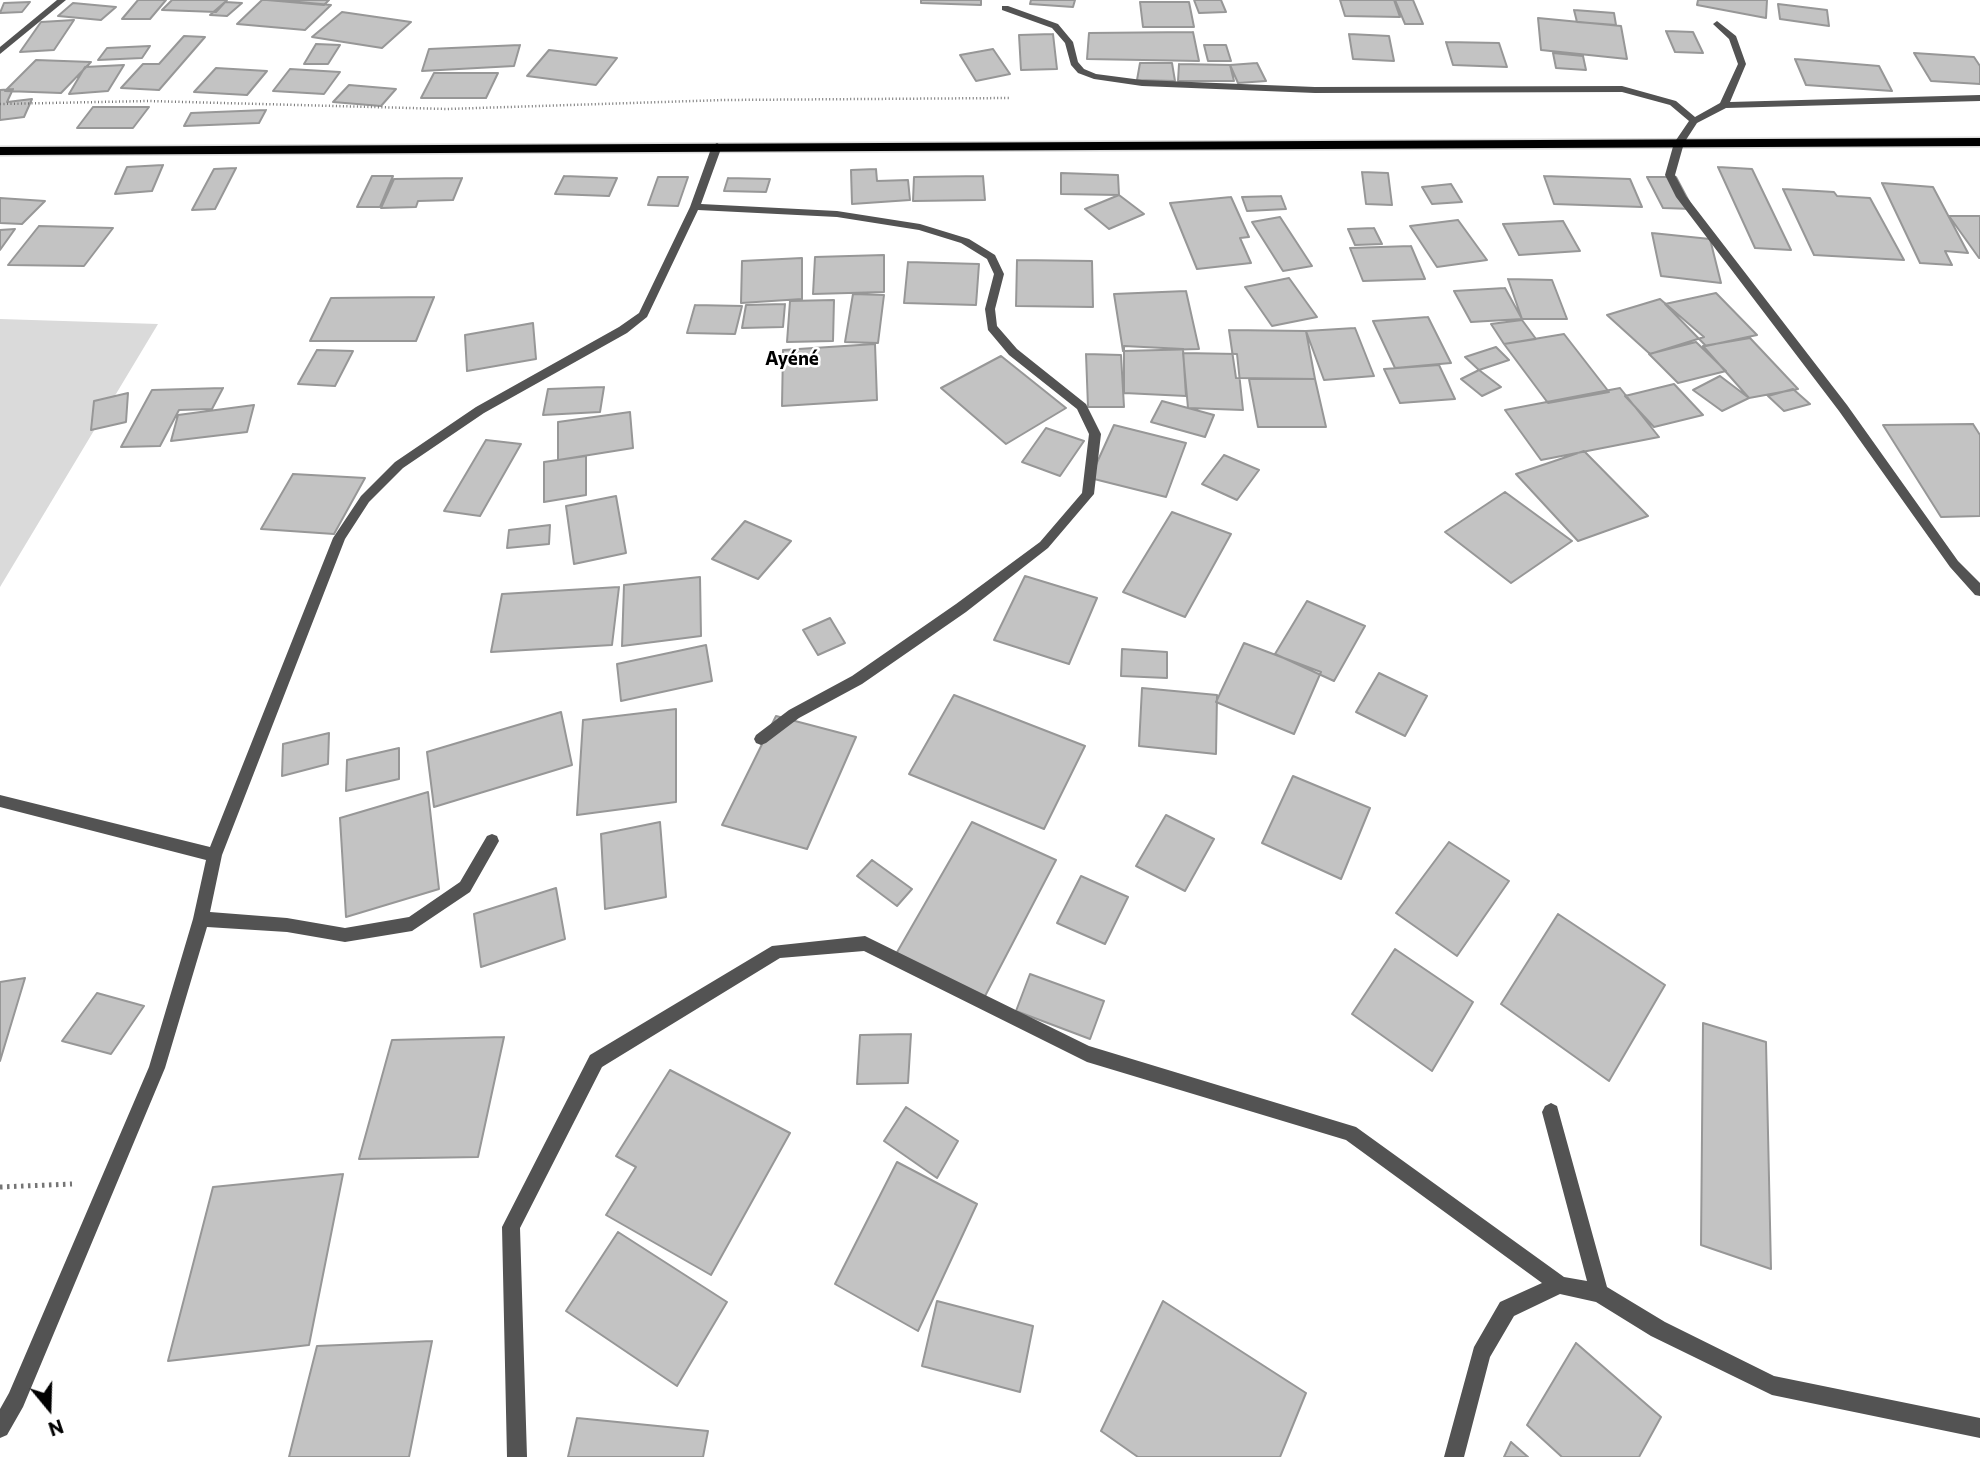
<!DOCTYPE html>
<meta charset="utf-8">
<style>
body{margin:0}
#map{position:relative;width:1980px;height:1457px;overflow:hidden;background:#fff;font-family:Commissioner,sans-serif}
canvas{display:block}
.north{position:absolute;left:14px;top:1373px;width:70px;height:70px;-webkit-text-stroke:5px #fff;paint-order:stroke;rotate:161deg;font-size:19px;font-weight:700;line-height:28px;text-align:center;color:#000}
.north::after{content:'';display:block;margin:auto;width:24px;height:32px;background:#000;clip-path:polygon(50% 0,100% 100%,50% 72%,0 100%)}
</style>
<div id="map">
<canvas width="1980" height="1457"></canvas>
<div class="north">N</div>
</div>
<script>
const ctx = document.querySelector('canvas').getContext('2d');
ctx.lineJoin = 'round';
function fillPath(path, color) { ctx.fillStyle = color; ctx.fill(path, 'evenodd'); }
const shape = rows => new Path2D(rows.map(r => 'M' + r).join(''));
function strokePath(path, color, width, dash) { ctx.strokeStyle = color; ctx.lineWidth = width; ctx.lineCap = dash ? 'butt' : 'round'; ctx.setLineDash(dash || []); ctx.stroke(path); }
function write(font, color, halo, rows, align = 'center') {
  ctx.font = font + ' Commissioner,sans-serif'; ctx.lineWidth = 5; ctx.setLineDash([]); ctx.textBaseline = 'middle'; ctx.strokeStyle = halo; ctx.fillStyle = color; for (const [text, x, y, turn = 0] of rows) {
    ctx.save(); ctx.translate(x, y); ctx.rotate((+turn || 0) * Math.PI / 180); ctx.textAlign = isNaN(turn) ? turn : align; if (halo) ctx.strokeText(text, 0, 0); ctx.fillText(text, 0, 0); ctx.restore();
  }
}
fillPath(shape([
 [0,319,158,324,0,587]
]), '#dadada');
const building = shape([
 [138,0,166,0,150,19,122,19,138,0],
 [172,0,227,0,216,12,162,10,172,0],
 [262,0,278,0,331,5,305,30,237,24,262,0],
 [267,0,329,0,324,5,267,0],
 [921,0,981,0,981,5,921,3,921,0],
 [1031,0,1075,0,1073,7,1030,4,1031,0],
 [1194,0,1221,0,1226,12,1199,13,1194,0],
 [1340,0,1394,0,1400,17,1345,16,1340,0],
 [1395,0,1413,0,1423,24,1405,24,1395,0],
 [1698,0,1767,0,1766,18,1697,5,1698,0],
 [30,2,22,12,0,13,4,3,30,2],
 [225,2,242,3,227,16,210,15,225,2],
 [1140,2,1189,2,1194,27,1143,27,1140,2],
 [73,3,116,7,101,20,58,16,73,3],
 [1778,4,1827,10,1829,26,1780,19,1778,4],
 [1574,10,1614,13,1616,25,1577,22,1574,10],
 [342,12,411,22,382,48,312,37,342,12],
 [1538,18,1621,26,1627,59,1541,50,1538,18],
 [74,20,54,50,20,52,41,22,74,20],
 [1666,31,1693,32,1703,53,1675,52,1666,31],
 [1193,32,1199,61,1087,59,1089,33,1193,32],
 [1053,34,1057,69,1021,70,1019,35,1053,34],
 [1349,34,1389,36,1394,61,1353,59,1349,34],
 [184,36,205,37,159,90,121,88,143,64,159,64,184,36],
 [1446,42,1499,43,1507,67,1453,65,1446,42],
 [316,44,340,45,328,64,304,64,316,44],
 [520,45,514,66,422,71,429,49,520,45],
 [1204,45,1226,45,1231,61,1208,61,1204,45],
 [150,46,142,58,98,60,107,48,150,46],
 [993,49,1010,74,976,81,960,55,993,49],
 [549,50,617,58,596,85,527,76,549,50],
 [1553,53,1583,56,1586,70,1556,68,1553,53],
 [1914,53,1974,57,1980,66,1980,84,1931,81,1914,53],
 [1795,59,1879,66,1892,91,1806,85,1795,59],
 [36,60,91,62,61,93,5,91,36,60],
 [1140,63,1172,63,1175,81,1137,80,1140,63],
 [1257,63,1266,81,1238,83,1230,65,1257,63],
 [1179,64,1230,65,1234,81,1178,81,1179,64],
 [124,65,108,91,69,94,85,67,124,65],
 [216,68,267,71,247,95,194,92,216,68],
 [290,69,340,72,324,94,273,91,290,69],
 [434,73,498,73,486,98,421,98,434,73],
 [349,85,396,89,381,106,333,102,349,85],
 [13,89,7,102,32,99,24,117,0,120,0,90,13,89],
 [93,107,149,107,133,128,77,128,93,107],
 [266,110,259,123,184,126,191,113,266,110],
 [163,165,152,191,115,194,127,167,163,165],
 [1718,167,1752,169,1791,250,1755,248,1718,167],
 [236,168,215,209,192,210,214,169,236,168],
 [876,169,877,181,908,180,910,200,852,204,851,170,876,169],
 [1362,172,1388,173,1392,205,1366,204,1362,172],
 [1061,173,1118,175,1119,195,1061,194,1061,173],
 [372,176,393,176,380,207,357,207,372,176],
 [564,176,617,178,609,196,555,194,564,176],
 [983,176,985,200,913,201,914,177,983,176],
 [1544,176,1630,179,1642,207,1554,204,1544,176],
 [658,177,688,177,678,206,648,205,658,177],
 [1647,177,1676,177,1693,209,1663,208,1647,177],
 [462,178,453,200,418,201,416,207,381,208,394,179,462,178],
 [728,178,770,179,766,192,724,191,728,178],
 [1882,183,1933,187,1968,253,1945,251,1952,265,1920,263,1882,183],
 [1451,184,1462,202,1432,204,1422,187,1451,184],
 [1783,189,1834,192,1837,196,1870,198,1904,260,1814,255,1783,189],
 [1119,195,1144,214,1109,229,1085,209,1119,195],
 [1281,196,1286,209,1247,211,1242,197,1281,196],
 [1231,197,1249,237,1240,238,1251,263,1197,269,1170,203,1231,197],
 [0,198,45,201,22,224,0,223,0,198],
 [1949,216,1980,216,1980,258,1979,258,1949,216],
 [1280,217,1312,266,1283,271,1252,222,1280,217],
 [1458,220,1487,260,1437,267,1410,226,1458,220],
 [1563,221,1580,251,1519,255,1503,224,1563,221],
 [39,226,113,228,84,266,8,265,39,226],
 [1374,228,1382,244,1355,245,1348,229,1374,228],
 [15,229,0,250,0,230,15,229],
 [1652,233,1710,239,1721,283,1661,276,1652,233],
 [1411,246,1425,279,1363,281,1350,248,1411,246],
 [884,255,884,292,813,294,815,257,884,255],
 [802,258,802,299,741,303,742,261,802,258],
 [1017,260,1092,261,1093,307,1016,306,1017,260],
 [908,262,979,264,976,305,904,303,908,262],
 [1289,278,1317,317,1272,326,1245,287,1289,278],
 [1508,279,1552,280,1567,319,1522,319,1508,279],
 [1505,288,1522,319,1471,322,1454,291,1505,288],
 [1186,291,1199,349,1123,351,1114,294,1186,291],
 [1716,293,1757,335,1706,346,1665,304,1716,293],
 [853,294,884,295,878,343,845,342,853,294],
 [434,297,416,341,310,341,331,298,434,297],
 [1660,299,1704,337,1650,354,1607,315,1660,299],
 [834,300,833,341,787,342,790,301,834,300],
 [785,304,783,327,742,328,746,305,785,304],
 [695,305,742,306,735,334,687,333,695,305],
 [1428,317,1451,363,1395,368,1373,321,1428,317],
 [1522,320,1536,339,1504,344,1491,324,1522,320],
 [533,323,536,359,467,371,465,335,533,323],
 [1355,328,1374,376,1324,380,1306,331,1355,328],
 [1229,330,1306,331,1315,379,1236,378,1229,330],
 [1564,334,1609,392,1548,403,1504,344,1564,334],
 [1750,338,1798,389,1749,398,1703,346,1750,338],
 [1696,342,1726,371,1678,383,1649,354,1696,342],
 [875,344,877,400,782,406,783,350,875,344],
 [1124,346,1183,349,1186,396,1124,393,1124,346],
 [1496,347,1509,360,1479,370,1465,357,1496,347],
 [317,350,353,351,335,386,298,384,317,350],
 [1183,353,1237,354,1243,410,1188,408,1183,353],
 [1086,354,1121,355,1124,407,1088,407,1086,354],
 [1001,356,1066,408,1006,444,941,388,1001,356],
 [1439,365,1455,399,1400,403,1384,369,1439,365],
 [1479,370,1501,387,1482,396,1461,379,1479,370],
 [1720,376,1749,398,1722,411,1693,390,1720,376],
 [1249,379,1315,379,1326,427,1258,427,1249,379],
 [1674,384,1703,415,1654,427,1625,396,1674,384],
 [604,387,600,412,543,415,548,389,604,387],
 [223,388,212,409,179,410,160,446,121,447,152,390,223,388],
 [1620,388,1659,437,1541,460,1505,410,1620,388],
 [1793,389,1810,404,1784,411,1768,396,1793,389],
 [128,393,126,422,91,430,94,401,128,393],
 [1162,401,1214,415,1205,437,1151,422,1162,401],
 [254,405,247,432,171,441,178,415,254,405],
 [630,412,633,448,558,460,558,422,630,412],
 [1973,424,1980,435,1980,516,1941,517,1883,425,1973,424],
 [1114,425,1186,443,1166,497,1090,478,1114,425],
 [1046,428,1084,441,1060,476,1022,462,1046,428],
 [486,440,521,444,480,516,444,511,486,440],
 [1584,451,1648,516,1578,541,1516,474,1584,451],
 [1224,455,1259,470,1237,500,1202,484,1224,455],
 [586,456,586,495,544,502,544,462,586,456],
 [293,474,365,478,334,534,261,529,293,474],
 [1505,492,1572,541,1511,583,1445,532,1505,492],
 [616,496,626,553,574,564,566,506,616,496],
 [1172,512,1231,534,1185,617,1123,592,1172,512],
 [745,521,791,541,758,579,712,559,745,521],
 [550,525,549,544,507,548,509,530,550,525],
 [1025,576,1097,598,1069,664,994,640,1025,576],
 [700,577,701,636,622,646,624,585,700,577],
 [619,587,612,645,491,652,502,594,619,587],
 [1307,601,1365,626,1334,681,1275,654,1307,601],
 [830,618,845,643,818,655,803,630,830,618],
 [1244,643,1321,672,1294,734,1216,702,1244,643],
 [706,645,712,681,621,701,617,664,706,645],
 [1122,649,1167,652,1167,678,1121,676,1122,649],
 [1379,673,1427,696,1405,736,1356,712,1379,673],
 [1142,688,1217,695,1216,754,1139,746,1142,688],
 [954,695,1085,746,1044,829,909,774,954,695],
 [676,709,676,802,577,815,583,720,676,709],
 [561,712,572,765,434,807,427,752,561,712],
 [776,716,856,737,807,849,722,825,776,716],
 [329,733,328,764,282,776,283,744,329,733],
 [399,748,399,779,346,791,347,760,399,748],
 [1293,776,1370,808,1341,879,1262,843,1293,776],
 [428,792,439,889,346,917,340,818,428,792],
 [1166,815,1214,839,1185,891,1136,866,1166,815],
 [660,822,666,897,605,909,601,834,660,822],
 [972,822,1056,860,984,998,896,954,972,822],
 [1449,842,1509,881,1457,956,1396,913,1449,842],
 [872,860,912,889,897,906,857,876,872,860],
 [1081,876,1128,897,1105,944,1057,923,1081,876],
 [556,888,565,939,481,967,474,914,556,888],
 [1558,914,1665,985,1609,1081,1501,1004,1558,914],
 [1395,949,1473,1002,1432,1071,1352,1014,1395,949],
 [1030,974,1104,1001,1090,1039,1016,1011,1030,974],
 [25,978,0,1061,0,982,25,978],
 [97,993,144,1006,111,1054,62,1041,97,993],
 [1703,1023,1766,1042,1771,1269,1701,1245,1703,1023],
 [911,1034,908,1083,857,1084,860,1035,911,1034],
 [504,1037,478,1157,359,1159,392,1040,504,1037],
 [670,1070,790,1133,711,1275,606,1215,636,1167,616,1156,670,1070],
 [906,1107,958,1141,937,1178,884,1141,906,1107],
 [897,1162,977,1204,918,1331,835,1284,897,1162],
 [343,1174,309,1345,168,1361,213,1187,343,1174],
 [618,1232,727,1302,677,1386,566,1311,618,1232],
 [937,1301,1033,1326,1020,1392,922,1366,937,1301],
 [1163,1301,1306,1393,1280,1457,1138,1457,1101,1431,1163,1301],
 [432,1341,409,1457,289,1457,317,1346,432,1341],
 [1576,1343,1661,1417,1639,1457,1562,1457,1527,1425,1576,1343],
 [577,1418,708,1431,703,1457,568,1457,577,1418],
 [1511,1442,1528,1457,1504,1457,1511,1442]
]);
fillPath(building, '#c3c3c3');
strokePath(building, '#979797', 2);
const primary = shape([
 [1980,138,1980,146,0,155,0,147,1980,138]
]);
strokePath(primary, '#dbdbdb', 3);
strokePath(shape([
 [0,104,148,101,447,109,724,100,1009,98]
]), '#757575', 2.5, [1, 2.5]);
strokePath(shape([
 [0,1187,72,1184]
]), '#757575', 5, [2.5, 4.5]);
fillPath(shape([
 [1002,6,1008,6,1058,24,1073,42,1078,62,1084,69,1096,74,1142,80,1315,87,1622,86,1676,101,1695,117,1720,103,1738,64,1729,39,1713,24,1717,21,1736,36,1746,64,1730,102,1980,95,1980,101,1726,108,1697,123,1684,143,1675,175,1686,196,1847,405,1958,561,1980,583,1980,596,1975,595,1950,567,1839,411,1676,197,1665,175,1674,143,1689,121,1670,105,1622,92,1315,93,1142,86,1094,79,1078,73,1071,65,1065,43,1052,28,1002,10,1002,6],
 [717,143,722,146,701,204,837,211,920,224,969,239,995,255,1004,274,995,309,997,326,1017,349,1086,404,1101,434,1094,494,1048,548,966,612,862,684,799,718,766,743,761,745,756,743,754,739,756,735,789,710,852,676,956,604,1040,542,1082,493,1089,434,1077,409,1009,355,988,330,985,309,994,274,987,259,961,243,919,230,837,217,698,210,647,317,627,333,484,413,403,468,369,502,345,539,222,855,210,912,287,918,345,928,409,917,460,882,487,836,492,834,497,836,499,841,470,892,412,931,345,942,287,932,207,927,165,1068,23,1407,7,1435,0,1438,0,1409,9,1393,149,1067,193,919,206,860,0,807,0,795,210,847,333,538,361,496,395,462,476,407,619,327,639,313,690,207,712,146,717,143],
 [865,936,1089,1046,1356,1127,1564,1277,1587,1281,1542,1112,1545,1106,1551,1103,1557,1106,1607,1287,1665,1322,1774,1376,1980,1418,1980,1438,1772,1395,1651,1336,1596,1302,1560,1294,1514,1316,1490,1357,1464,1457,1444,1457,1474,1347,1500,1302,1542,1283,1346,1140,1087,1062,864,951,780,958,602,1067,520,1228,527,1457,507,1457,502,1227,590,1055,772,946,865,936]
]), '#535353');
fillPath(shape([
 [57,0,66,0,0,54,0,47,57,0]
]), '#535353');
fillPath(primary, '#000');
write('bold 19px', '#000', '#fff', [
 ["Ayéné",792,359]
]);
</script>
